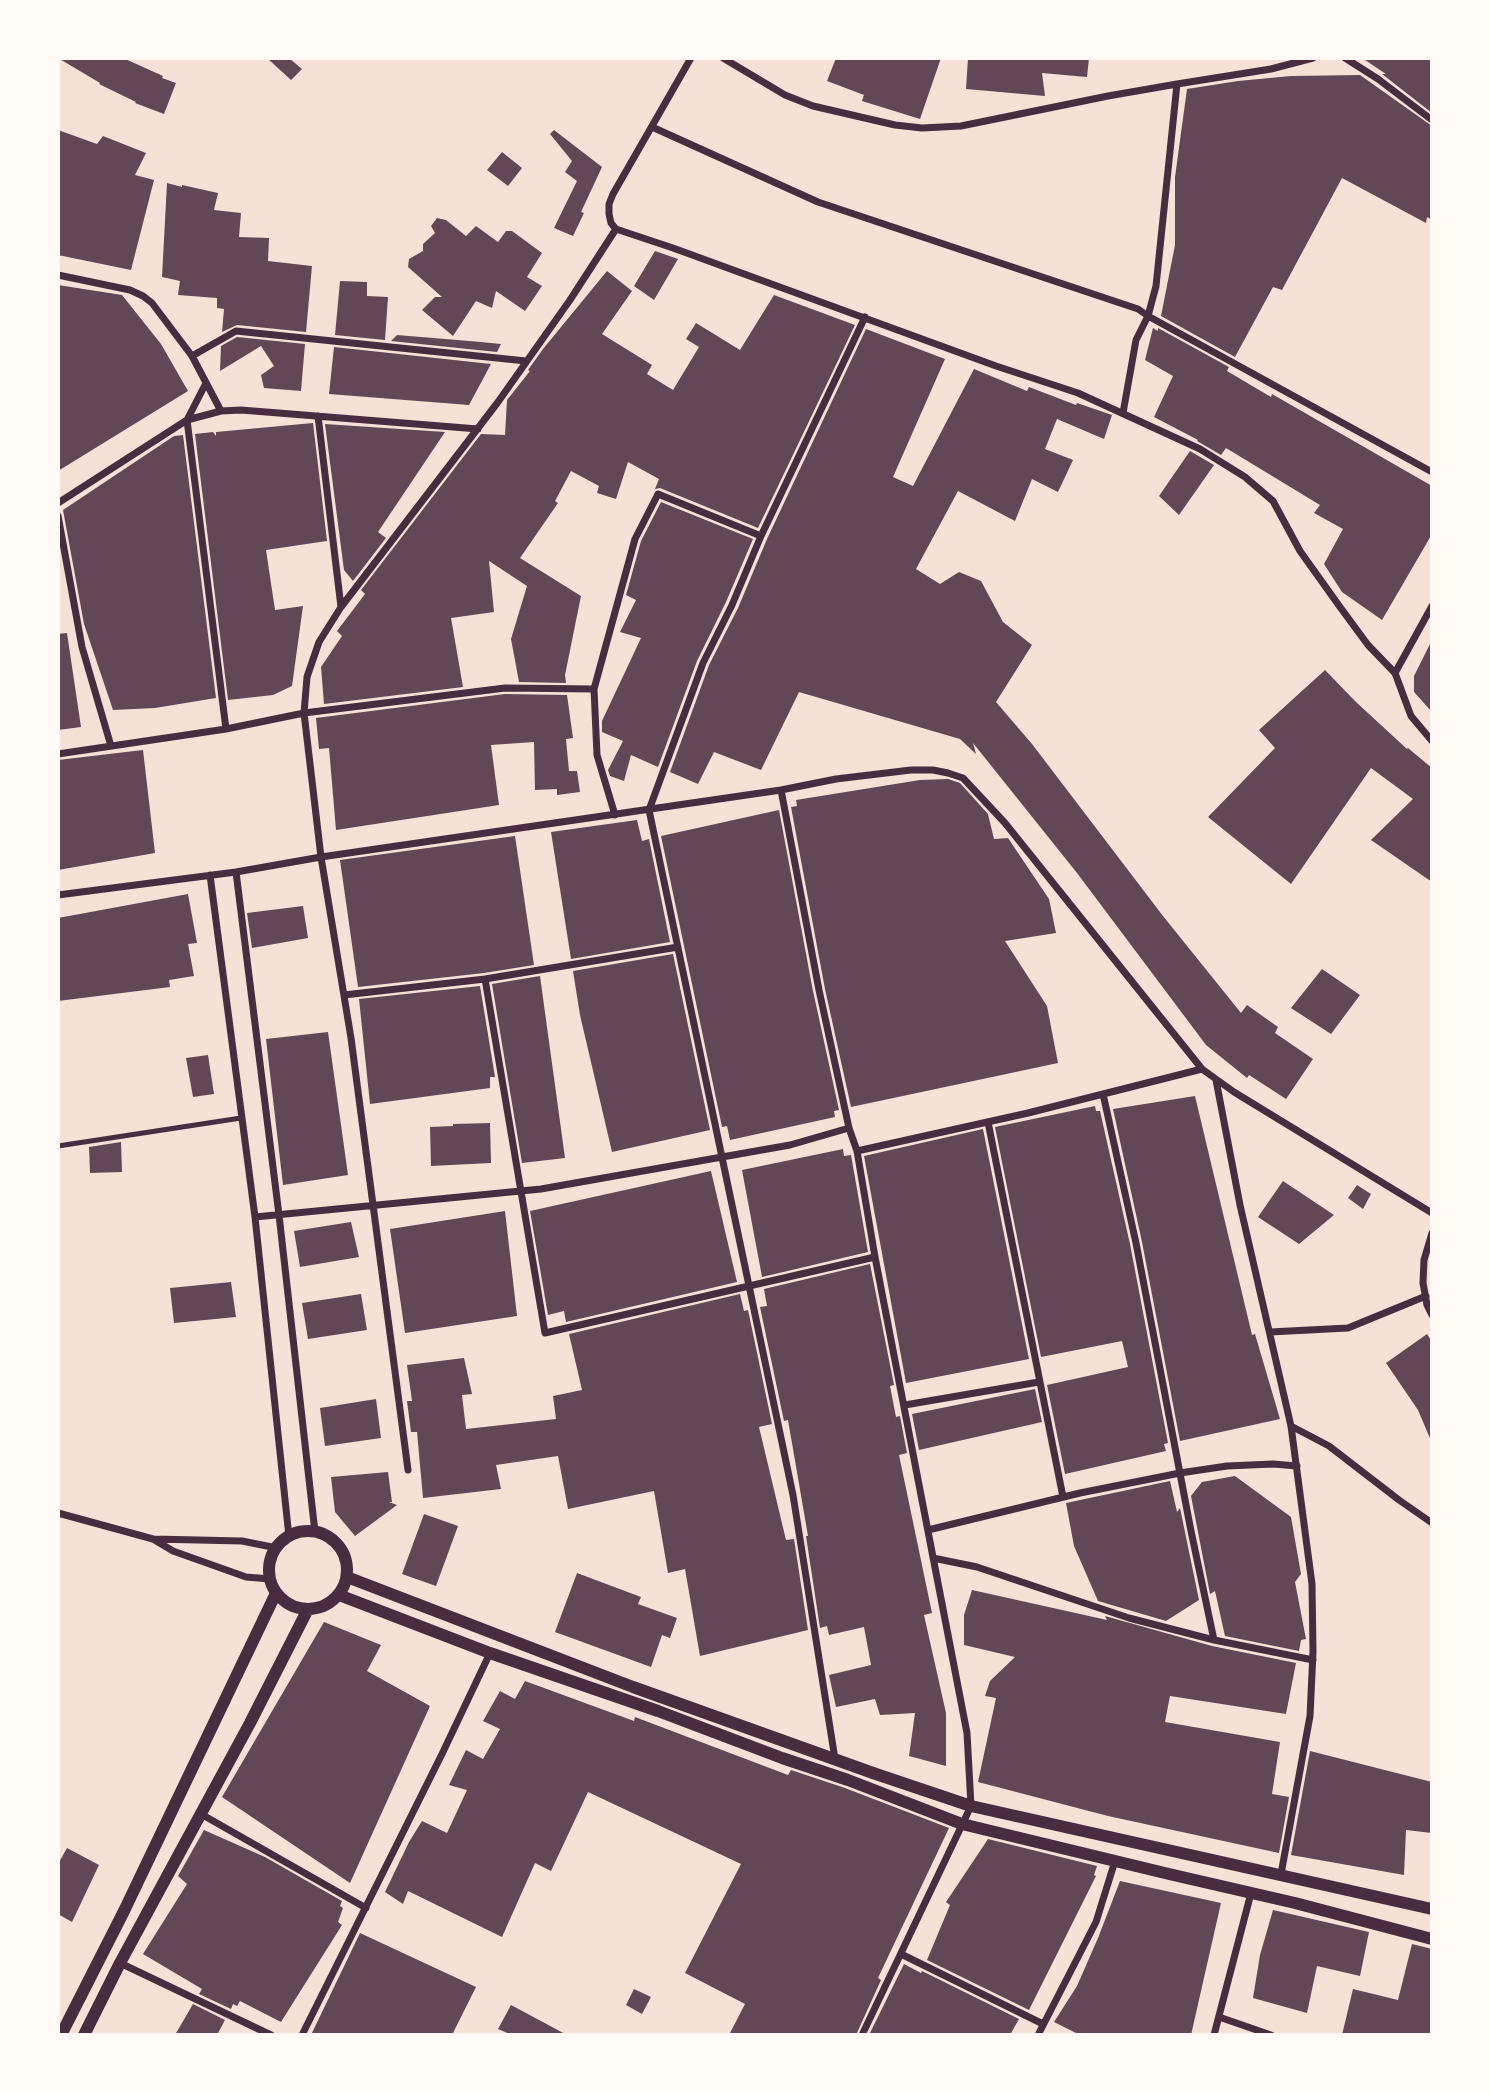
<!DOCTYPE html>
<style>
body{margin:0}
#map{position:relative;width:1490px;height:2093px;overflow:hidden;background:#f7e1d7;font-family:Manrope,sans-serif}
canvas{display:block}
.frame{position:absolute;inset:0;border:60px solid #fffaf5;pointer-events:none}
</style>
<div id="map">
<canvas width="1490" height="2093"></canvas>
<div class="frame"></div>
</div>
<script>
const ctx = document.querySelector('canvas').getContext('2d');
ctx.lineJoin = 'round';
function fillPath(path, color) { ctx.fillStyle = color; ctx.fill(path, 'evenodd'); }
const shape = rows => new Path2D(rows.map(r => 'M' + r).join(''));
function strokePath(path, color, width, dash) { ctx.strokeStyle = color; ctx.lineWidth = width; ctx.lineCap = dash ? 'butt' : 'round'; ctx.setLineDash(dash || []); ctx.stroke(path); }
fillPath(shape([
 [58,58,123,58,163,76,162,78,176,83,164,114,135,103,136,102,99,84,100,83],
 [267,58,289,58,302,69,291,80],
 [836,58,941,58,920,119,862,101,864,95,827,81],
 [968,58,1089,58,1087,77,1042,73,1045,96,966,89],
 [1362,58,1432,58,1432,113,1382,74,1386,74],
 [1360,75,1432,126,1432,220,1427,217,1426,223,1342,178,1282,290,1273,287,1235,357,1161,316,1175,245,1175,177,1187,89,1238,81,1291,76],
 [58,130,97,144,103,136,146,153,135,175,154,180,131,270,58,255],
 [554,130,602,167,581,212,584,213,573,236,554,228,577,181,565,172,572,161,550,134],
 [502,152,522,168,508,186,487,170],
 [167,183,182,187,182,185,218,193,214,210,241,213,239,237,269,238,268,261,312,266,306,332,237,325,222,332,224,309,217,308,217,298,178,295,180,281,162,277],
 [437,218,446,220,466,236,476,226,498,242,506,231,512,231,542,253,527,277,542,286,525,311,496,291,492,308,476,301,453,336,422,310,435,297,442,297,408,267,409,259,423,251,423,244,435,233,431,226],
 [655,251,678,259,654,300,634,286],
 [607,271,632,291,602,334,652,365,647,374,673,390,699,347,686,339,696,323,740,350,774,295,855,325,758,528,660,488,655,489,659,479,628,462,616,499,597,493,599,486,571,471,555,501,558,503,520,558,581,596,565,675,566,683,519,682,511,639,527,586,489,561,494,612,451,618,463,687,324,704,321,667,342,636,337,631,365,594,361,590,481,434,505,435,507,400,530,371,528,370,543,349],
 [340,281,367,282,367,296,388,297,385,340,335,335],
 [58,285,122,295,161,344,188,391,58,471],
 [1153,328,1158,331,1158,328,1229,367,1227,371,1271,397,1272,394,1432,486,1432,534,1382,620,1342,592,1324,564,1343,529,1314,513,1320,505,1226,448,1221,455,1197,441,1198,440,1154,417,1173,376,1145,360],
 [866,329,945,359,893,477,913,486,974,369,1027,391,1029,387,1076,405,1077,403,1112,415,1104,439,1057,419,1045,449,1073,460,1058,492,1032,479,1015,521,958,491,916,569,940,584,959,572,981,581,1003,622,1032,645,996,702,1032,744,1163,916,1241,1013,1247,1005,1278,1027,1275,1033,1313,1059,1286,1099,1249,1075,1247,1078,1206,1045,1077,873,973,743,976,754,960,739,799,692,761,770,714,752,698,784,670,772,709,665,738,608,767,539],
 [397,335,481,342,501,344,497,352,391,341],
 [237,337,305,344,301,391,264,388,261,375,274,366,261,346,220,371,221,346],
 [334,347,491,364,469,405,329,394],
 [313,423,327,541,266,550,275,610,303,606,292,686,273,695,228,700,195,434,213,432,216,436,216,432],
 [325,424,445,432,378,532,386,538,353,581,344,570],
 [183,435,216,698,155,708,113,710,84,624,63,510,174,436],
 [1190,451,1214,465,1179,515,1159,496],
 [661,502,753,539,726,602,697,661,658,767,631,755,624,781,610,776,608,770,623,741,602,732,602,721,641,638,620,632,636,600,626,595,641,541],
 [67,633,81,727,58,730,58,634],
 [1432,640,1432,712,1414,692,1414,676],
 [1325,670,1356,702,1407,749,1408,748,1432,768,1432,882,1371,840,1413,799,1371,768,1291,884,1208,817,1275,748,1259,730],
 [505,694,567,695,573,738,566,739,569,771,577,771,580,792,557,795,557,789,535,790,534,742,491,745,499,805,336,830,329,748,319,749,316,718],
 [143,750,155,853,58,870,58,760],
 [948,779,960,783,988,814,994,839,1008,838,1049,899,1056,933,1005,941,1047,1006,1058,1063,851,1107,825,989,791,807,797,806,796,800,920,780],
 [779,810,813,991,839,1110,834,1111,835,1117,730,1140,727,1126,722,1127,661,836],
 [637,820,642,841,649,839,670,942,571,959,551,832],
 [515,836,534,965,484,973,358,987,340,860],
 [188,894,197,943,188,944,194,976,169,980,170,987,58,1001,58,918],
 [303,906,308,938,252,948,247,913],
 [673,954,710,1130,612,1152,580,1015,573,971],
 [1322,969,1360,995,1331,1034,1291,1008],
 [540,976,565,1158,522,1163,492,984],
 [480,986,495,1077,490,1077,490,1088,370,1104,359,999],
 [328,1032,348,1175,283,1185,266,1039],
 [208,1055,214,1094,193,1097,186,1058],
 [1195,1096,1252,1335,1255,1334,1280,1419,1180,1441,1142,1242,1113,1109],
 [1095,1106,1096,1111,1100,1111,1130,1244,1168,1443,1164,1444,1166,1451,1065,1474,1047,1385,1128,1367,1122,1341,1041,1357,995,1127],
 [490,1123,491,1163,431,1166,430,1127,453,1126,453,1124],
 [983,1129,1029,1359,906,1383,864,1156],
 [121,1142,122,1172,90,1173,89,1147],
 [843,1149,844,1156,851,1155,868,1252,762,1277,742,1170],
 [711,1171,737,1282,566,1322,564,1311,548,1315,530,1211],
 [1283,1181,1334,1215,1299,1244,1258,1217],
 [1357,1185,1371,1194,1363,1209,1348,1198],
 [505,1211,517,1316,405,1333,390,1229],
 [351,1222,359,1257,300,1267,294,1231],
 [870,1264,894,1385,890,1386,896,1417,900,1416,907,1453,899,1455,932,1613,924,1615,946,1713,946,1766,909,1756,915,1713,880,1715,875,1699,836,1707,829,1675,871,1665,864,1627,829,1635,827,1626,820,1628,806,1536,808,1536,788,1420,784,1421,760,1307,767,1306,764,1289],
 [231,1282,236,1317,174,1323,170,1288],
 [361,1294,367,1330,308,1339,302,1303],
 [740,1294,744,1311,748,1310,772,1424,759,1427,786,1540,794,1539,808,1630,700,1656,685,1569,668,1573,654,1491,568,1509,558,1456,496,1465,501,1489,423,1498,417,1432,411,1432,407,1401,412,1401,407,1365,464,1358,472,1394,462,1395,466,1429,556,1419,553,1396,582,1390,569,1334],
 [1427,1334,1432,1342,1432,1443,1418,1410,1386,1363],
 [1035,1389,1042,1422,919,1450,912,1414],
 [376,1399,381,1438,325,1446,320,1408],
 [388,1472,392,1502,389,1502,397,1505,355,1536,335,1512,331,1477],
 [1235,1476,1291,1517,1301,1574,1295,1582,1306,1639,1301,1640,1299,1651,1225,1636,1215,1591,1210,1594,1191,1496,1202,1482],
 [1170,1481,1177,1512,1180,1508,1199,1600,1166,1621,1098,1601,1074,1546,1066,1503],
 [424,1514,458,1526,436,1586,402,1574],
 [577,1573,641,1597,638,1604,677,1618,670,1638,662,1635,651,1667,555,1632],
 [972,1590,1107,1620,1105,1616,1212,1646,1296,1663,1286,1714,1170,1696,1165,1722,1280,1742,1272,1794,1289,1797,1279,1853,1108,1816,978,1782,996,1698,985,1696,990,1681,1015,1657,964,1645,964,1615],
 [324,1622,381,1645,367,1671,430,1706,350,1883,222,1797],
 [525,1681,634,1721,635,1717,788,1775,791,1770,845,1788,949,1828,878,1978,881,1980,856,2035,729,2035,745,2004,685,1973,741,1864,588,1792,551,1871,535,1863,502,1937,408,1891,403,1904,385,1892,409,1842,422,1821,447,1833,467,1790,449,1785,466,1750,483,1759,500,1729,483,1721,500,1691,515,1699],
 [1310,1751,1432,1782,1432,1833,1406,1830,1404,1875,1291,1855],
 [204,1830,265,1857,342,1901,340,1906,343,1908,338,1922,342,1925,281,2022,240,2001,237,2006,233,2004,231,2009,199,1994,202,1989,143,1954,187,1884,178,1876],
 [988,1839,1097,1866,1094,1875,1096,1876,1029,2010,927,1960,950,1905,946,1902],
 [67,1848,99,1865,72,1922,58,1914,58,1864],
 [1120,1881,1221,1903,1191,2035,1080,2035,1054,2022,1077,1986,1098,1938],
 [1273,1910,1369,1932,1360,1976,1317,1966,1307,2013,1253,1998,1260,1955],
 [360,1933,476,1987,452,2035,311,2035],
 [1412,1944,1432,1949,1432,2035,1342,2035,1353,1989,1398,2000],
 [904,1964,921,1973,922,1971,1019,2019,1010,2035,869,2035],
 [634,1989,651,1997,642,2014,626,2005],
 [193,2004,225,2020,217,2035,175,2035],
 [511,2005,567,2035,512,2035,498,2029]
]), '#644757');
strokePath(shape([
 [58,1146,241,1118]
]), '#4a2c40', 5);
strokePath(shape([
 [723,58,785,95,813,106,895,125,922,128,961,126,1108,96,1177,84],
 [1345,58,1378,79,1432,120],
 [652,127,818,202,1138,309,1148,316,1432,472],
 [616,229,611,223,609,214,609,204,613,194,691,58],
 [58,275,130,290,143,296,152,303,192,356,221,411],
 [192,356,236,331,526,361],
 [206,383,187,420,226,729],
 [1123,413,1136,340,1148,316,1156,286,1177,84,1271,69,1313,58],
 [318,416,341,607],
 [58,503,187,420,221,411,241,410,478,429],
 [58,516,82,647,111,746],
 [1432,606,1395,673,1411,716,1432,741],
 [58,754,226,729,304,713,505,688,594,689],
 [615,815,597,755,594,689,635,539,658,494,761,536],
 [236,872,279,1215,315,1532],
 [210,875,255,1217,289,1537],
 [58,895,236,872,321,857,781,790],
 [485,979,545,1333,875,1257],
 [344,995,485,979,678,947],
 [1216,1080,1240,1205,1291,1426,1312,1584,1313,1652,1310,1716,1281,1874],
 [1103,1094,1136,1243,1191,1531,1214,1640,1313,1660],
 [988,1122,1063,1497],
 [857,1151,849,1128,819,990,781,790,836,779,911,770,933,770,948,773,963,778,1005,823,1202,1069],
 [255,1217,541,1189,790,1145,849,1128],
 [1432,1233,1424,1260,1423,1283,1427,1305,1432,1315],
 [1270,1332,1348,1328,1426,1296],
 [905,1405,1039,1382],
 [1291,1426,1329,1446,1399,1500,1432,1523],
 [408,1470,351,1038,321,857,304,713,307,677,319,642,341,607,498,402,570,300,616,229,673,248,996,366,1078,393,1200,449,1245,477,1273,501,1300,551,1340,607,1368,645,1395,673],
 [58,1513,153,1539,173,1551,246,1577,270,1579],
 [928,1530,1080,1493,1180,1473,1227,1466,1273,1464,1297,1466],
 [153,1539,242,1541,277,1548],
 [933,1558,977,1567,1129,1618,1214,1640],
 [835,1759,793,1495,649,810,703,663,732,605,761,536,865,317],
 [201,1814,366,1908],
 [901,1954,1043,2024],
 [120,1963,271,2035],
 [1219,2017,1271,2035],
 [302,2035,442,1754,490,1653],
 [862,2035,971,1806,967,1733,875,1257,857,1151,1028,1113,1202,1069,1234,1092,1432,1213],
 [1038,2035,1096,1922,1115,1861],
 [1214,2035,1251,1893]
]), '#4a2c40', 7);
strokePath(shape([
 '269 1570a39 39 0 1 1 78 0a39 39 0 1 1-78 0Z',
 [347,1577,633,1687,873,1773,971,1806,1432,1909],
 [339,1595,490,1653,658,1711,782,1758,848,1780,962,1824,1169,1874,1295,1903,1432,1939],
 [61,2035,124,1911,276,1593],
 [84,2035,120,1963,250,1723,308,1609]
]), '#4a2c40', 12);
</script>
